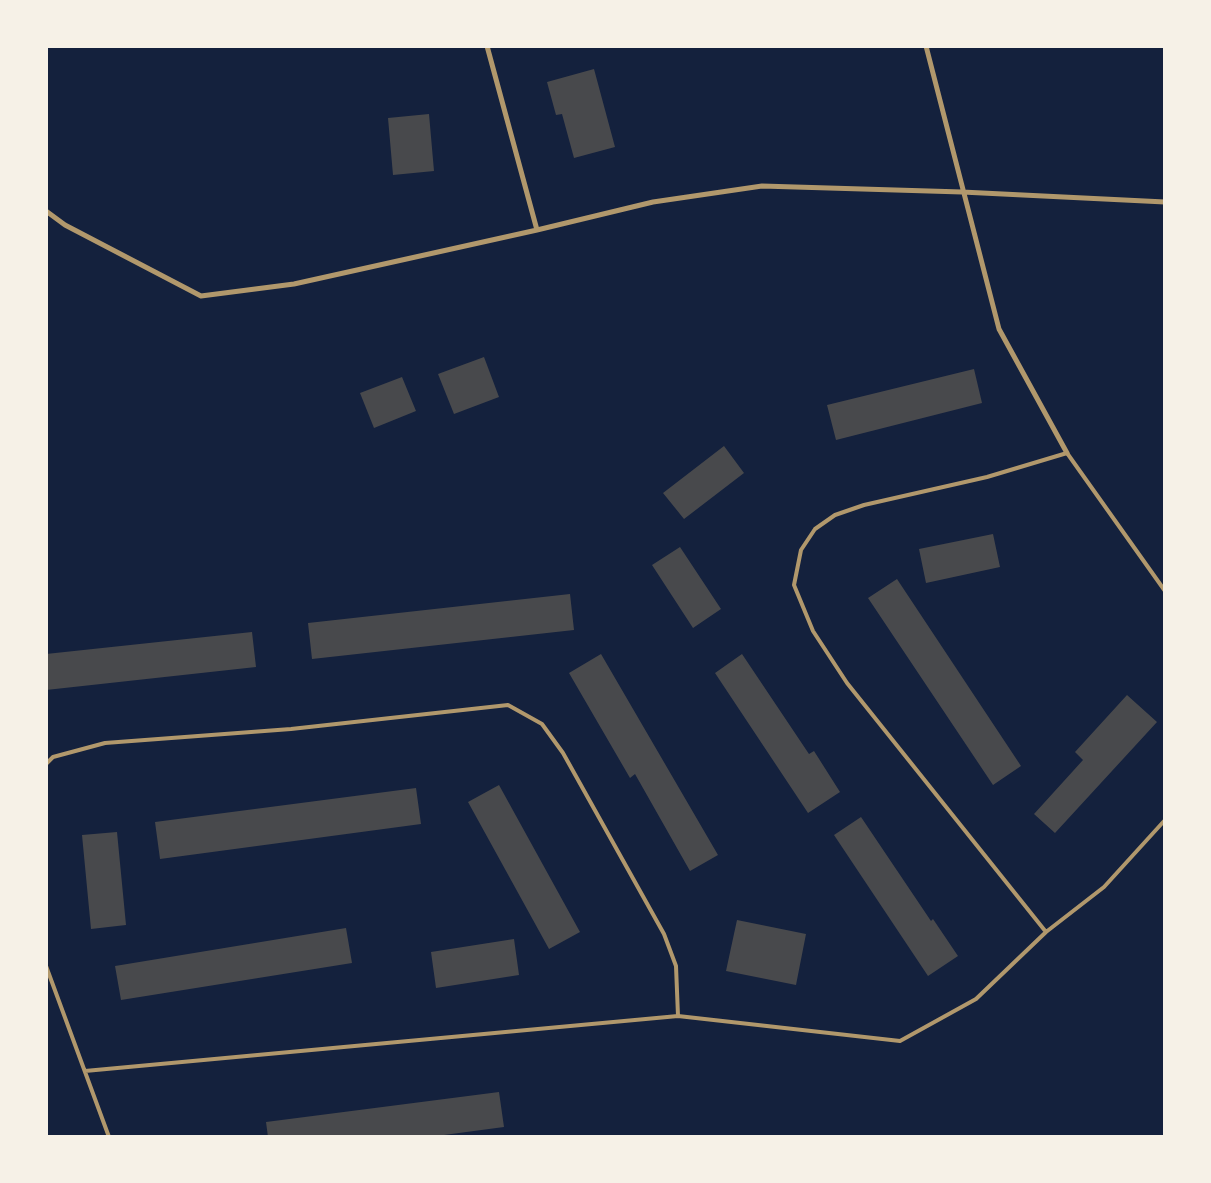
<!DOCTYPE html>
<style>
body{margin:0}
#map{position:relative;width:1211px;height:1183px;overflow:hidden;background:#14213d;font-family:Signika,sans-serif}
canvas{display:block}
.frame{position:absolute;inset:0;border:48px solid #f6f1e7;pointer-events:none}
</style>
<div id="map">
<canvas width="1211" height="1183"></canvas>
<div class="frame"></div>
</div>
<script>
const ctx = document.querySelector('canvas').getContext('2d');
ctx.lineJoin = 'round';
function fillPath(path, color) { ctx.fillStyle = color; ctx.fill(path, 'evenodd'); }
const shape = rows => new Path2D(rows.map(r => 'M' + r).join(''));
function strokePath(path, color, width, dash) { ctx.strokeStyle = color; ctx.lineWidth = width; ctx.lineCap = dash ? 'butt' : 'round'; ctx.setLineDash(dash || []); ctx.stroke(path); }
fillPath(shape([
 [594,69,615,147,574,158,562,114,556,115,547,82],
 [429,114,434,171,393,175,388,118],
 [484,357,499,397,454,414,438,374],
 [974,369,982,403,836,440,827,405],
 [402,377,416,411,374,428,360,393],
 [724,446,744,473,684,519,663,493],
 [993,534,1000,567,926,583,919,549],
 [680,547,721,609,693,628,652,565],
 [897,579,1021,766,993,785,868,598],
 [570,594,574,630,312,659,308,623],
 [252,632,256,667,46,690,46,654],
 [601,654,718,855,690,871,635,774,630,778,569,673],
 [742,654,809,754,814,751,840,792,808,813,715,673],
 [1127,695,1157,722,1055,833,1034,814,1083,760,1075,752],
 [499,785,580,932,549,949,468,802],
 [416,788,421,824,160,859,155,822],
 [861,817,931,921,933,919,958,956,928,976,834,835],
 [117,832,126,925,91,929,82,835],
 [737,920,806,934,796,985,726,971],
 [346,928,352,963,121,1000,115,966],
 [514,939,519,975,436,988,431,952],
 [499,1092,504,1127,429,1137,268,1137,266,1122]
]), '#48494c');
strokePath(shape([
 [46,764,53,757,105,743,291,729,508,705,542,724,563,753,664,934,676,966,678,1016,900,1041,976,999,1046,932,1104,887,1165,820],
 [1046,932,847,683,813,631,794,585,801,550,815,529,835,515,864,505,987,477,1067,453,1165,591],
 [46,966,109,1137],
 [85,1071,678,1016]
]), '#b1986c', 4);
strokePath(shape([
 [487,46,537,230],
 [926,46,999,329,1067,453],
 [46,211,65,225,201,296,294,284,537,230,653,202,762,186,962,192,1165,202]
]), '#b1986c', 5);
</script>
